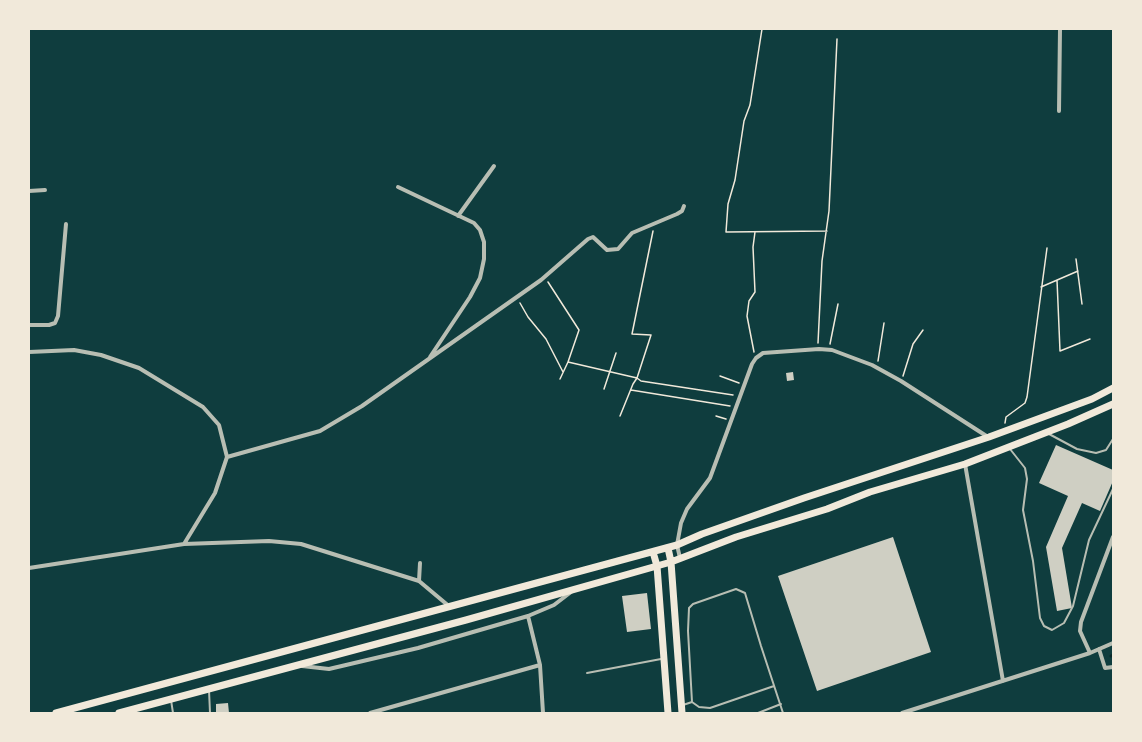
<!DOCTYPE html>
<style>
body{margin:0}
#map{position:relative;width:1142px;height:742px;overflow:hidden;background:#0f3d3e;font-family:Merriweather,serif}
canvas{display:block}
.frame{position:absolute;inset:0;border:30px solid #f1e9da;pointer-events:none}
</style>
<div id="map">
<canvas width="1142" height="742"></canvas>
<div class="frame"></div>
</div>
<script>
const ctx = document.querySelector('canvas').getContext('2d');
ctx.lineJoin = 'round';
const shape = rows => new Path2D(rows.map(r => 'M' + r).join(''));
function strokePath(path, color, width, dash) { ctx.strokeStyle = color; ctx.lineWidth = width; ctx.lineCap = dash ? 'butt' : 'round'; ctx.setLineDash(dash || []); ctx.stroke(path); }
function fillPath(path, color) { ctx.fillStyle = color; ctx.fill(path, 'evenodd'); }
strokePath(shape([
 [1111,656,1113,655]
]), '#0a2a2b', 3);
fillPath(shape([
 [793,372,794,380,787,381,786,373],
 [1056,445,1113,470,1113,481,1100,511,1082,503,1062,548,1072,608,1057,611,1046,547,1068,496,1039,483],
 [893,537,931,652,817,691,778,576],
 [647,593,651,629,627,632,622,596],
 [228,703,229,713,216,713,216,704]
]), '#cfcfc3');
strokePath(shape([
 [762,29,750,105,744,121,735,180,728,204,726,232,827,231],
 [1076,259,1082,304],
 [1057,280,1060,351,1090,339],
 [548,282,579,330,568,362,560,379],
 [1041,287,1078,271],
 [520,303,528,317,546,339,563,372],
 [818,343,822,261,829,211,837,39],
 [830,344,838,304],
 [754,352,747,316,749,301,755,292,753,247,755,232],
 [878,361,884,323],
 [568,362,637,378,641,381,733,395],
 [720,376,739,383],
 [903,376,913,344,923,330],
 [604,389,616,353],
 [631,390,730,406],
 [620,416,633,384,637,378,651,335,632,334,653,231],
 [716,416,726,419],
 [1005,423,1006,417,1025,403,1027,397,1047,248]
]), '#f1e9da', 1.5);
strokePath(shape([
 [1049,434,1077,449,1096,453,1106,450,1113,439],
 [1010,449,1025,468,1027,479,1023,510,1033,561,1040,618,1044,626,1052,630,1064,623,1073,606,1089,540,1113,489],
 [587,673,661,659],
 [209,690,210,713],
 [171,700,173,713],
 [692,702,699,707,710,708,774,686],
 [683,705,692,702,688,631,689,608,693,604,736,589,745,593,761,646,783,713],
 [758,713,781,704]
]), '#b8beb3', 2);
strokePath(shape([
 [1059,111,1060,29],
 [398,187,474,223,480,230,484,242,484,259,480,278,470,297,430,357],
 [29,191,45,190],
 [458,216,494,166],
 [29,325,49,325,55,323,58,316,66,224],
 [29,352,74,350,101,355,139,368,203,407,219,425,227,457],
 [227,457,320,431,362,406,541,280,588,239,593,237,607,250,618,249,632,233,677,214,682,211,684,206],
 [965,464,1003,681],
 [184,544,215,493,227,457],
 [680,558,677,545,681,523,687,509,710,478,752,364,756,358,763,353,819,349,832,350,872,365,901,381,988,437],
 [29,568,184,544,269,541,301,544,419,581,450,607],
 [419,581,420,563],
 [528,616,540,665,543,713],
 [1099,649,1105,668,1113,667],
 [1090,653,1080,631,1081,622,1113,537],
 [302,666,329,669,418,648,528,616,554,605,571,592],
 [370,713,540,665],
 [902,713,1090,653,1113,643]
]), '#b8beb3', 4);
strokePath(shape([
 [668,548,671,562,682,713],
 [653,552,657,566,668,713],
 [56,713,677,545,702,534,804,498,989,437,1092,399,1113,388],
 [119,713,466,620,671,562,736,537,827,509,870,492,965,464,1068,424,1113,404]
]), '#f1e9da', 7);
</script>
